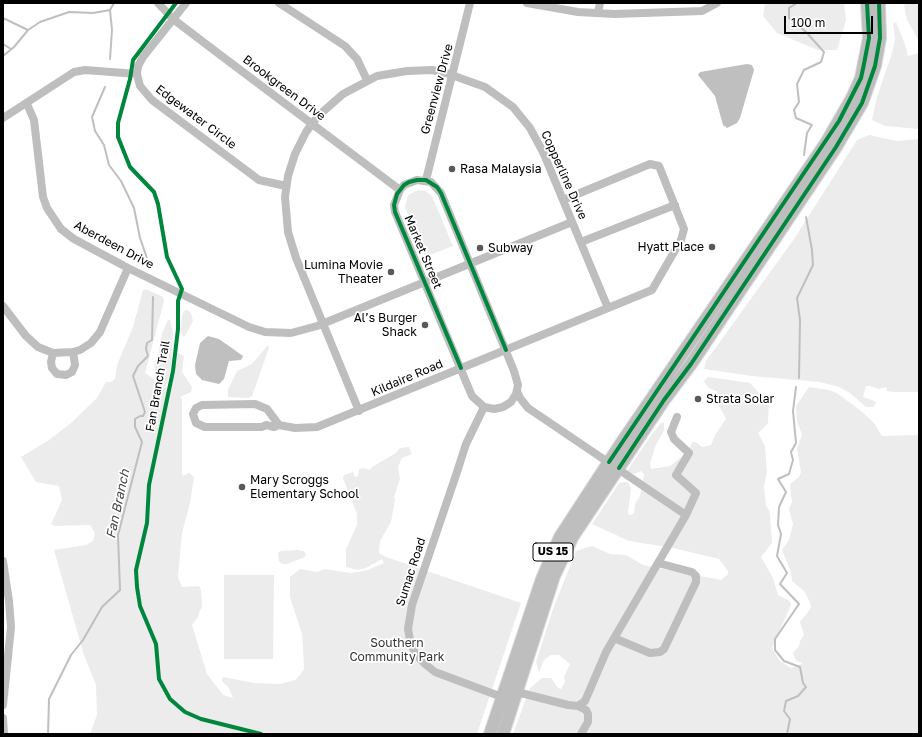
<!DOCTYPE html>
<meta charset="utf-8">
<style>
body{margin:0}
#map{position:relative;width:922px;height:737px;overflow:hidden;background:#fff;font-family:"Golos Text",sans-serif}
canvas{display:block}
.frame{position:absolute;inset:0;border:4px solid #000;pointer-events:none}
.scale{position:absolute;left:784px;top:16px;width:89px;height:18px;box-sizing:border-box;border:2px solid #000;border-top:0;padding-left:5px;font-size:12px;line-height:14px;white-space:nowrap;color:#000;-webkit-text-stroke:3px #fff;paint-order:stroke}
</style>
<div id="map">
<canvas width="922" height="737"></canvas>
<div class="frame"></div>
<div class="scale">100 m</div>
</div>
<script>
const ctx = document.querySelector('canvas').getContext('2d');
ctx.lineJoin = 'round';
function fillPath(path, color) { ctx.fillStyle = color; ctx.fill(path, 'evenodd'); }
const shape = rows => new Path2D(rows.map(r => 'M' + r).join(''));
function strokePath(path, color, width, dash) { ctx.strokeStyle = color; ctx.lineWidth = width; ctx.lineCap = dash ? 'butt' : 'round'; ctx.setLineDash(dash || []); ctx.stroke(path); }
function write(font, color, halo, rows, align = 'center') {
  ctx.font = font + ' "Golos Text",sans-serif'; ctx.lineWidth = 3.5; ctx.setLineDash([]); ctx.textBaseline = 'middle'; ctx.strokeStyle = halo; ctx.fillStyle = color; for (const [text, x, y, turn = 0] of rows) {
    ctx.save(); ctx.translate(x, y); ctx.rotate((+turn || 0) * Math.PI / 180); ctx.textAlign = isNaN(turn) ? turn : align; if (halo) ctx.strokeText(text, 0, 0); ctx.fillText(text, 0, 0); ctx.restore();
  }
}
fillPath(shape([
 [765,3,844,3,846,20,837,50,818,50,777,33,763,16],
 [906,3,919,3,919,41,907,20,904,6],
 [896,22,906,47,908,56,919,53,919,129,885,126,872,120,877,97,893,50,895,38,893,23],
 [869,135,897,141,919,139,919,392,894,392,887,391,886,387,879,389,870,386,866,386,863,397,872,400,876,403,873,407,866,407,850,393,839,387,820,382,752,376,704,369,706,361,794,239,857,140],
 [418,190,425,191,432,196,453,246,425,257,405,207,408,195],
 [146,289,163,297,164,301,145,373,158,382,154,364,158,357,162,333,168,320,170,320,173,332,171,368,168,380,165,387,171,391,178,353,184,356,182,372,192,387,191,392,180,397,182,399,182,473,183,476,189,473,194,477,190,503,182,533,178,577,182,587,199,586,201,590,202,607,200,610,198,617,192,625,207,674,223,695,233,698,229,688,222,681,223,677,254,683,280,684,295,680,300,675,304,669,303,647,302,634,290,597,290,577,300,569,317,572,324,569,351,573,368,570,384,563,382,559,366,568,358,570,346,567,346,549,357,525,357,514,343,478,344,475,353,472,355,477,358,476,359,469,364,468,370,470,372,467,396,453,400,448,409,447,412,454,402,458,398,467,400,479,394,497,395,500,391,522,380,541,379,553,386,557,521,603,477,734,90,734,97,715,96,685,83,652,54,550,86,545,93,541,95,533,90,525,55,526,51,524,62,500,59,486,36,482,21,457,49,440,71,423,97,398,106,382,111,382,115,379,117,365,133,327,143,290],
 [187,310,191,313,193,321,185,336,183,337,181,332,182,315,184,311],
 [268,345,269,348,252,396,248,398,228,397,228,390,237,371,252,364],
 [708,377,750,383,763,397,769,399,768,423,758,433,765,446,767,472,764,486,766,505,770,513,772,543,761,557,773,578,778,595,790,601,791,605,772,648,780,661,791,668,803,663,796,661,793,653,799,646,800,641,804,635,800,622,811,608,810,603,805,592,792,581,791,572,782,550,789,540,793,524,789,509,792,502,790,484,799,477,801,472,797,449,802,435,797,421,796,406,809,387,829,390,837,393,861,411,874,423,882,436,919,435,919,734,513,734,530,688,542,678,551,678,558,688,561,689,565,682,564,677,570,664,559,655,551,655,544,660,539,672,536,662,553,609,576,551,592,546,610,554,626,555,643,565,721,580,728,574,728,571,719,559,673,548,629,541,592,524,619,483,625,482,628,482,631,489,628,512,629,515,634,514,635,504,640,496,644,475,641,471,634,474,627,471,652,434,661,423,664,422,664,430,655,447,650,464,651,469,670,466,685,454,693,442,696,442,702,447,711,445,715,435,726,419,717,402,718,392,709,388,705,383,704,381],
 [298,550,304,551,306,555,305,557,287,564,282,564,279,561,278,553,281,551],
 [224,575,274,575,273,659,224,659]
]), '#ececec');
fillPath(shape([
 [747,64,752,65,754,70,740,118,737,123,727,128,723,125,715,96,698,75,700,72],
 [208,336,219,339,243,356,241,360,229,361,224,379,219,384,202,380,196,374,195,365,200,343]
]), '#bfbfbf');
strokePath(shape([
 [797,3,789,8,789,18,806,32,824,52,821,62,804,70,797,84,799,102,794,110,796,118,812,125,807,133,804,155],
 [3,18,28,30],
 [3,44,11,49],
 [3,56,14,47,28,30,40,22,69,12,93,13,110,10],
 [110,59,112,30,110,10,114,3],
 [105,87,92,117,95,131,104,145,109,165,121,181,134,208,140,238,149,264],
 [799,378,800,320,797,298,813,265,812,250,806,217],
 [48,734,49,699,71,655,83,640,102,607,120,590,118,535,142,442,135,427,135,419,140,416,143,416,145,412,133,376,138,366,148,356,146,349,147,343,152,340,153,297],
 [787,734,790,719,784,711,786,701,798,696,806,687,803,683,800,667,784,661,775,650,775,639,799,604,780,584,787,573,777,556,781,534,778,525,779,507,786,492,778,479,789,474,793,460,791,452,796,443,793,411,796,387]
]), '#bfbfbf', 2);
const highway = shape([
 [490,734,542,579,560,537,620,445,826,143,852,98,861,78,869,38,867,3],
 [503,734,554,576,573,536,664,400,691,364,836,147,862,103,875,66,880,38,879,3]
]);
strokePath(highway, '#dbdbdb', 14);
strokePath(shape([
 [158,3,173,19,219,54,400,190],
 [186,3,143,57,138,66,137,74,140,86,152,100,259,180,286,186],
 [279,3,345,46,357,59,367,80],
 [527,3,578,12,614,14,702,11,717,3],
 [598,13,600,3],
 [27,104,34,120,43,197,47,208,61,229,74,239,128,268,249,327,265,332,291,333,317,326,572,222],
 [3,118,74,72,85,70,137,74],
 [417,180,431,182,441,193,514,371,518,385,516,394,511,402,503,407,494,409,484,407,472,396,395,212,394,205,400,190,404,185,417,180],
 [426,180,470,3],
 [581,242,675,205],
 [3,306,26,336,38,347,53,353,73,352,80,350,91,343,100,332,128,268],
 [53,353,51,362,52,368,57,374,66,375,72,372,75,365,73,352],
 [517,391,520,398,528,408,686,515,606,652,585,701,578,706,568,705,517,692],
 [484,407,466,444,457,472,412,605,408,629,410,640,415,653,425,664,435,672,502,697],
 [359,411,296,258,288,232,285,197,288,176,295,154,306,132,318,116,343,94,377,76,407,71,432,70,446,73,485,87,513,107,530,128,543,152,608,308],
 [677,417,671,432,674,439,689,453,676,475,696,493,686,515],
 [279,425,267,409,255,404,202,405,196,408,193,414,196,423,205,427,262,427,266,425,274,427,279,425,295,428,317,427,652,290,681,240,684,229,659,166,650,164,563,200],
 [3,561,9,601,11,627,3,705],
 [614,638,650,653,660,652,664,649,696,582,696,576,692,572,658,563],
 [578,706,586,710,588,714,588,722,581,734],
 [3,718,4,734]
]), '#bebebe', 8);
strokePath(highway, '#bebebe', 12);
strokePath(shape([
 [176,3,133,60,130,79,118,123,118,137,130,167,154,192,158,204,167,257,182,289,178,301,178,329,173,371,149,485,147,523,136,570,137,587,140,606,156,644,159,679,170,699,185,712,201,719,261,734],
 [461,368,395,212,394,205,397,194,404,185,409,182,417,180,426,180,437,187,441,193,506,350],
 [609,462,839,121,861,78,864,64,869,38,867,3],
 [619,468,664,400,691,364,836,147,862,103,875,66,880,38,879,3]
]), '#00873e', 4);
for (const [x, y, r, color] of [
 [452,169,4,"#595959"],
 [712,247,4,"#595959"],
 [480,248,4,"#595959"],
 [391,272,4,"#595959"],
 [425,325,4,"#595959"],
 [698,399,4,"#595959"],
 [242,487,4,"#595959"]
]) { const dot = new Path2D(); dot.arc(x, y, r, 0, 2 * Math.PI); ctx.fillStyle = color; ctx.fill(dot); strokePath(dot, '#fff', 1.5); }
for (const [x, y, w] of [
 [553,552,40]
]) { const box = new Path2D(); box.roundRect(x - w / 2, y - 9, w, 18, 3); ctx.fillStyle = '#fff'; ctx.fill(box); strokePath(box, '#000', 1); }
write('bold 11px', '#000', null, [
 ["US 15",553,552]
]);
write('12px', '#000', '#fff', [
 ["Brookgreen Drive",284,88,37],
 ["Greenview Drive",437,89,-75],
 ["Edgewater Circle",196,117,37],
 ["Copperline Drive",564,175,66],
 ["Aberdeen Drive",114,245,28],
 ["Market Street",423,252,67],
 ["Kildaire Road",407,378,-23],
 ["Fan Branch Trail",158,386,-80],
 ["Sumac Road",411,572,-72]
]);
write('12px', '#000', '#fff', [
 ["Rasa Malaysia",460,169],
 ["Hyatt Place",704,247,"right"],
 ["Subway",488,248],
 ["Lumina Movie",383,265,"right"],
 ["Theater",383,279,"right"],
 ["Al’s Burger",417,318,"right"],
 ["Shack",417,332,"right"],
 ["Strata Solar",706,399],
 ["Mary Scroggs",250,480],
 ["Elementary School",250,494]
], 'left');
write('12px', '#333', '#fff', [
 ["Southern",397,643],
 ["Community Park",397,657]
]);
write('italic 13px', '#444', '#fff', [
 ["Fan Branch",118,504,-78]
]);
</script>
